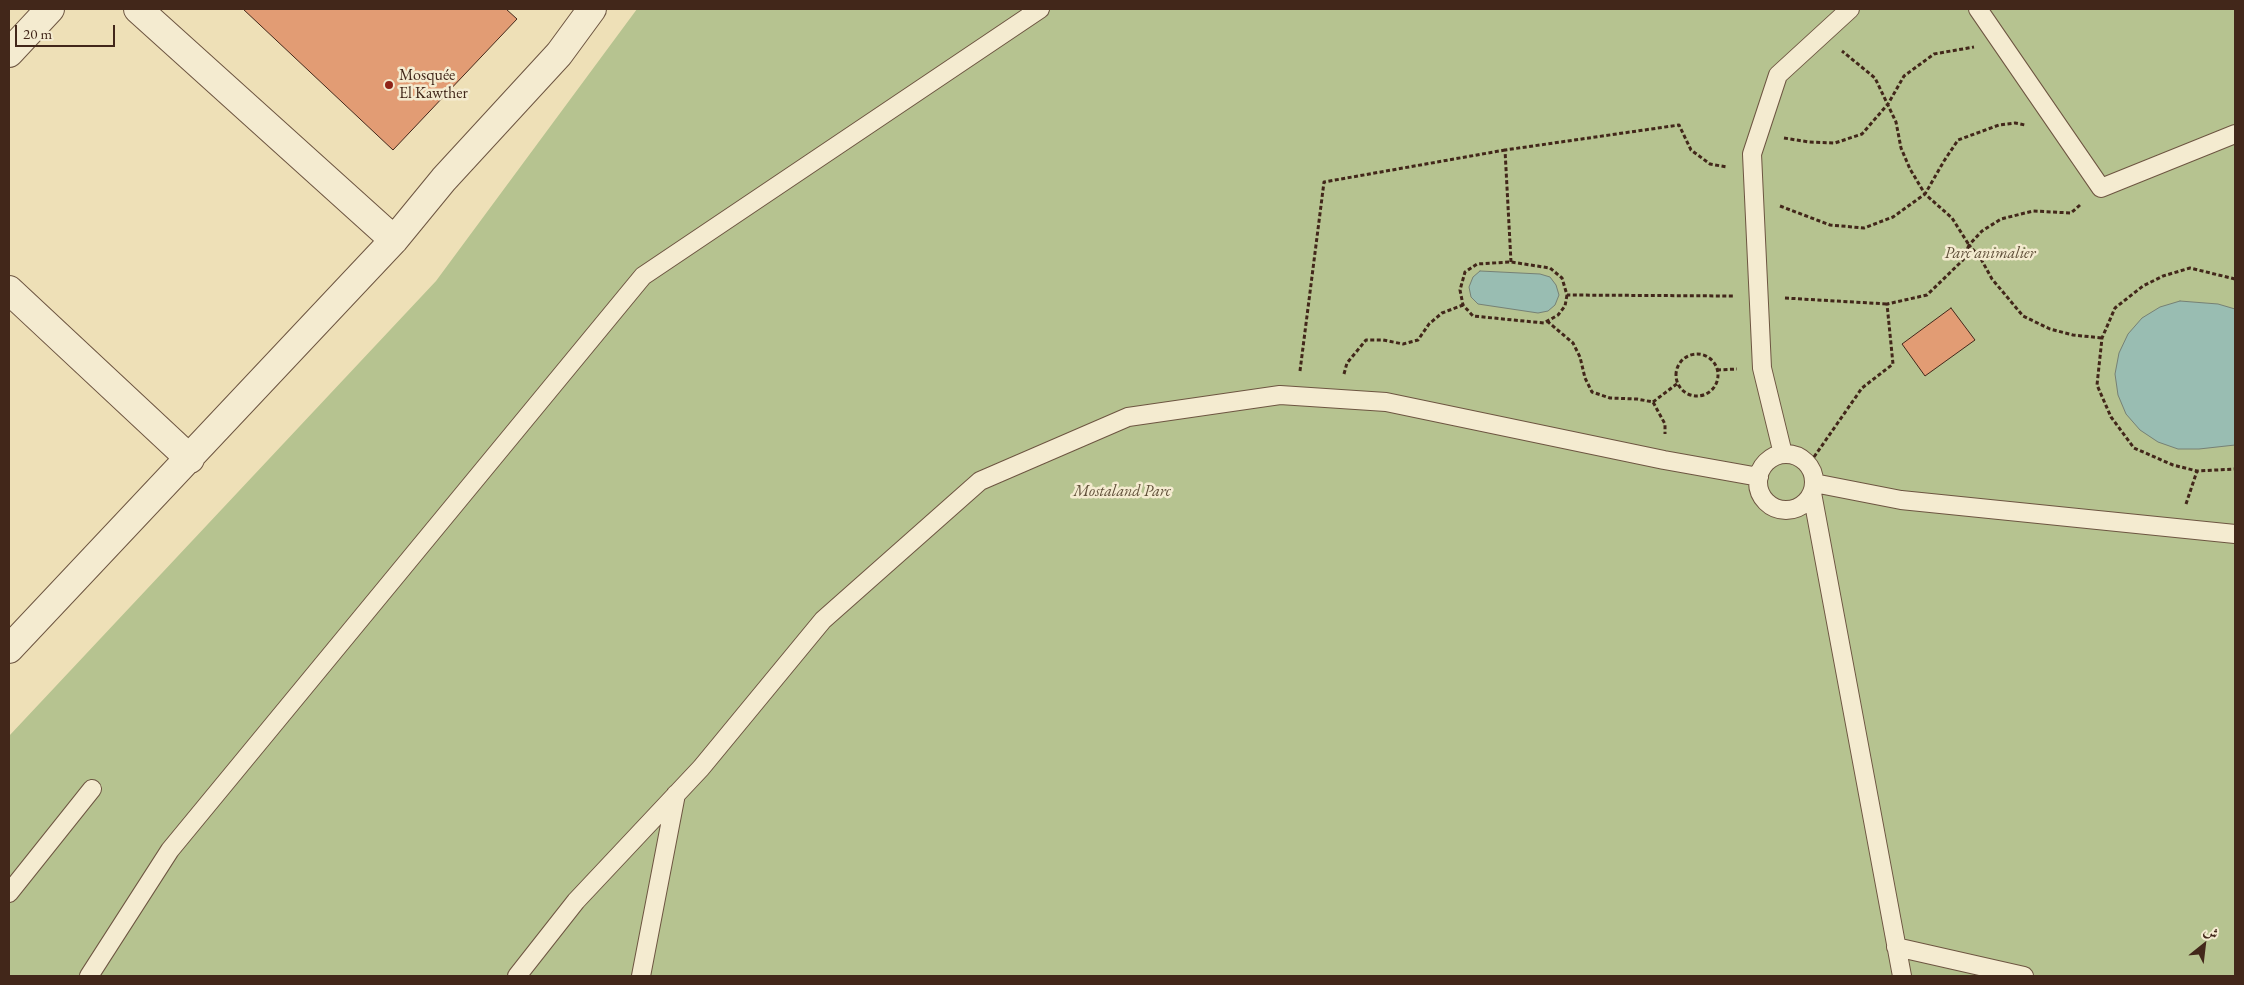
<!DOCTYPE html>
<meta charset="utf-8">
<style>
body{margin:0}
#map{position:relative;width:2244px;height:985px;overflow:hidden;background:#eee0b7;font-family:"EB Garamond",Amiri,serif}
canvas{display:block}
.frame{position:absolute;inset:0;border:10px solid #42271a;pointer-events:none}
.north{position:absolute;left:2179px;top:920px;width:50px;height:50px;-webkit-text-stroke:4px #f4ebd0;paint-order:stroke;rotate:29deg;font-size:14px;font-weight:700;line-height:20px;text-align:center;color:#42271a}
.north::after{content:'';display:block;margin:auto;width:18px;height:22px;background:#42271a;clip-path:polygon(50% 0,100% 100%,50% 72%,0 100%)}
.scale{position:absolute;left:15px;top:25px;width:100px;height:22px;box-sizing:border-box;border:2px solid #42271a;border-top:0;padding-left:6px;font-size:15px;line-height:18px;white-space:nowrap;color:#42271a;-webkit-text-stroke:4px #f4ebd0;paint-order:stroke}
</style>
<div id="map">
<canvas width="2244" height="985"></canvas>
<div class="frame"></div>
<div class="north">ش</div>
<div class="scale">20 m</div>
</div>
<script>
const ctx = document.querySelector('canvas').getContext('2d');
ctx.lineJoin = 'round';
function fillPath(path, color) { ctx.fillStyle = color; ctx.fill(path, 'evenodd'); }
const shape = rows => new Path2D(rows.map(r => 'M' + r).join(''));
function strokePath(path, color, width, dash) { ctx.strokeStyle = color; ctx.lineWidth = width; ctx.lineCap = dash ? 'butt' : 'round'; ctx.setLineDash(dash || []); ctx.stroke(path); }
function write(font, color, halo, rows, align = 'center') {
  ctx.font = font + ' "EB Garamond",serif'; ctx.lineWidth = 5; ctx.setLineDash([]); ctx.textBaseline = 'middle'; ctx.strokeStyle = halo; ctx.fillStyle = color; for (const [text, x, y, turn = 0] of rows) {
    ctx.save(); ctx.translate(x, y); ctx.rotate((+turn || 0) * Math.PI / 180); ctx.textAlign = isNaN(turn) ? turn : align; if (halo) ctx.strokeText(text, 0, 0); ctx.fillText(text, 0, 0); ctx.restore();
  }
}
fillPath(shape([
 [637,9,2235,9,2235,976,9,976,9,736,436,281]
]), '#b6c390');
const water = shape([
 [1480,271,1540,274,1550,277,1556,285,1559,295,1555,305,1548,311,1538,313,1478,304,1471,297,1469,287,1473,277,1480,271],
 [2180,301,2218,304,2235,309,2235,445,2199,449,2178,449,2158,442,2140,430,2126,414,2118,395,2115,374,2119,353,2128,334,2142,318,2160,307,2180,301]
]);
fillPath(water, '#99bdb2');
strokePath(water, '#768175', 1);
const building = shape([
 [243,9,506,9,517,19,393,150,243,9],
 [1951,308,1975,340,1925,376,1902,344,1951,308]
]);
fillPath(building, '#e29c74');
strokePath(building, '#42271a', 1);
const service = shape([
 [1978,9,2101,188,2235,134],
 [1783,454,1762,368,1752,154,1778,75,1850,9],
 '1758 482a28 28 0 1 1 56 0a28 28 0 1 1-56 0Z',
 [1814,483,1901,500,2235,534],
 [1812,493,1902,976],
 [9,893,92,789],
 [1896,947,2024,976],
 [89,976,170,850,643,276,1040,9],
 [517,976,576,901,701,768,823,620,980,481,1128,417,1280,395,1386,402,1664,460,1759,477],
 [641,976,676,794]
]);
const minor = shape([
 [138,9,394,240],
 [9,53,50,9],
 [9,290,190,459],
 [9,649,394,240,444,179,559,54,592,9]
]);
strokePath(service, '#6d5541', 20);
strokePath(minor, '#6d5541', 30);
strokePath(shape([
 [1784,138,1809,142,1835,143,1862,134,1888,104,1904,76,1934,54,1974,47],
 [2080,205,2071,213,2033,211,2001,219,1982,231,1969,245,1981,259,1992,279,2023,316,2050,329,2073,335,2102,338],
 [1780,206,1830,225,1864,228,1893,217,1925,194,1910,169,1901,148,1896,122,1875,78,1842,51],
 [1511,262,1505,150,1679,125,1691,150,1710,164,1727,167],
 [2235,279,2190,268,2163,276,2143,286,2115,308,2102,338,2097,385,2111,417,2134,448,2173,465,2197,471,2235,469],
 [1567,295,1565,306,1558,315,1544,323,1473,316,1463,305,1460,290,1465,272,1477,264,1511,262,1550,268,1562,278,1567,295,1734,296],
 [1785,298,1887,304],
 [1547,321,1573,343,1580,357,1585,378,1592,392,1610,398,1637,399,1653,402,1665,424,1665,434],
 '1676 375a21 21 0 1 1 42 0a21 21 0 1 1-42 0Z',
 [1717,370,1737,369],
 [1300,371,1324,182,1505,150],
 [1344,374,1347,363,1366,340,1383,340,1403,344,1418,340,1429,324,1442,313,1463,305],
 [1653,402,1678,383],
 [1814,457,1862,388,1893,364,1887,304,1927,295,1963,260,1969,245,1952,218,1925,194,1944,161,1958,140,1999,125,2015,123,2025,125],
 [2186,504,2197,471]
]), '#42271a', 3, [4, 2.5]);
strokePath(service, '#f4ebd0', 18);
strokePath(minor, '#f4ebd0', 28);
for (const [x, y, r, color] of [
 [389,85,5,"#8f2418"]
]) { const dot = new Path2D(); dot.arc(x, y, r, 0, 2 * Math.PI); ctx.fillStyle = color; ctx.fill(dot); strokePath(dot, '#f4ebd0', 2); }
write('16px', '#42271a', '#f4ebd0', [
 ["Mosquée",399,76],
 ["El Kawther",399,94]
], 'left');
write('italic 16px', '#5f4e38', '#f4ebd0', [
 ["Parc animalier",1990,254],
 ["Mostaland Parc",1122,492]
]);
</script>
